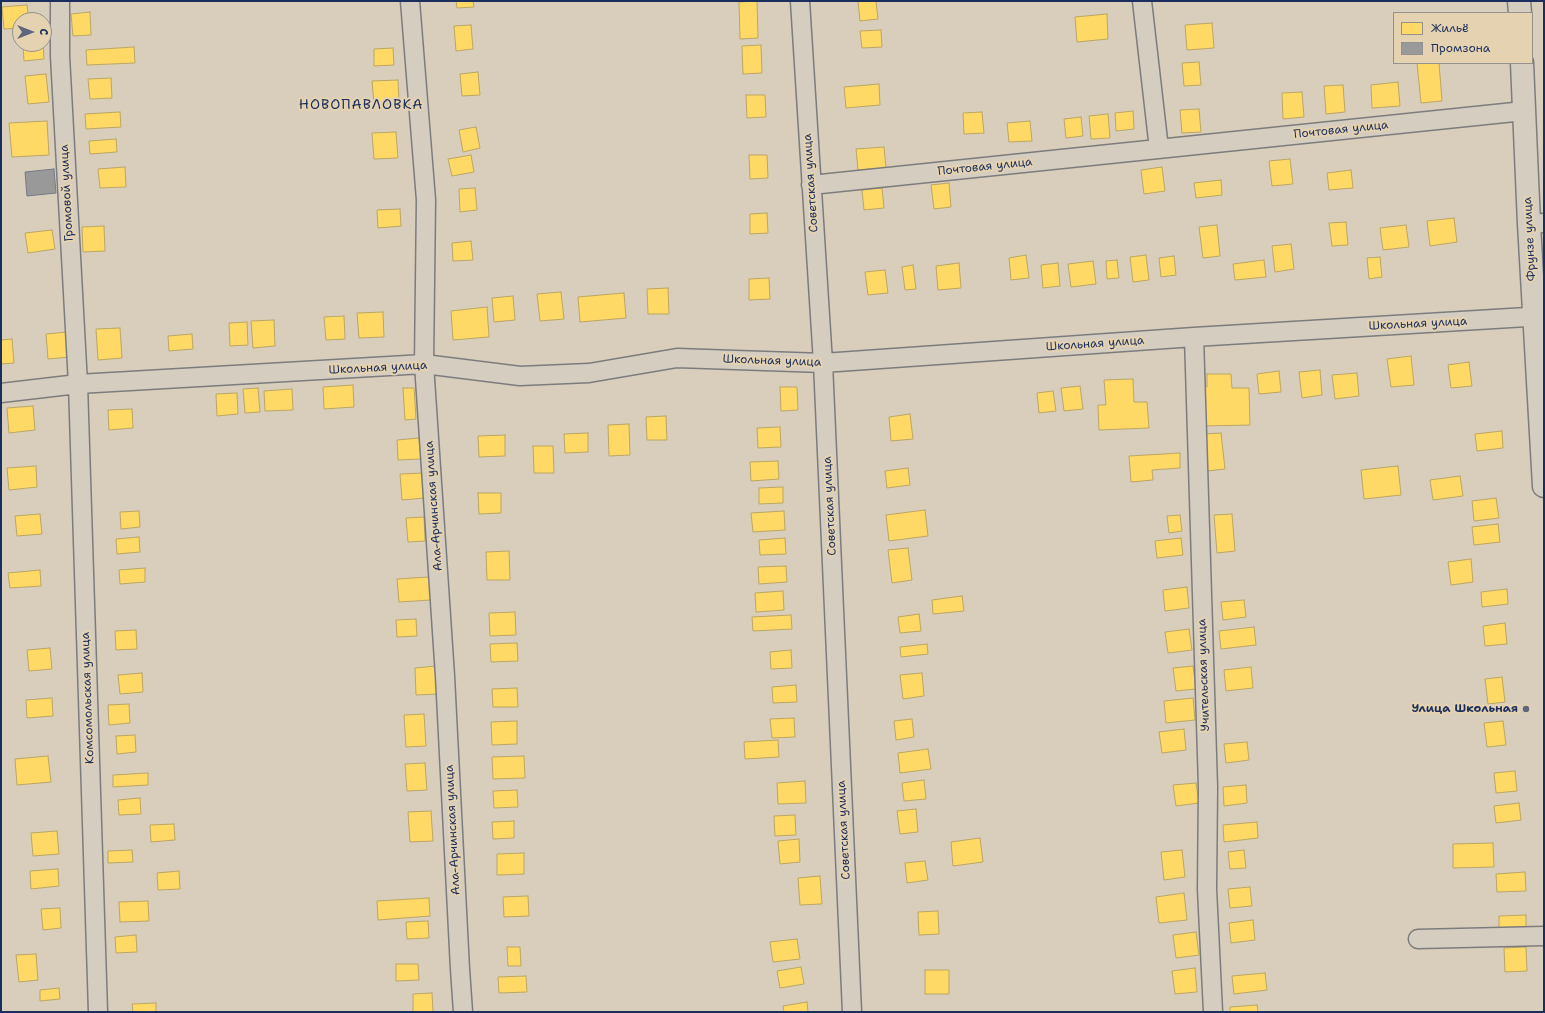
<!DOCTYPE html>
<meta charset="utf-8">
<style>
body{margin:0}
#map{position:relative;width:1545px;height:1013px;overflow:hidden;background:#d9cebc;font-family:"Shantell Sans",sans-serif}
canvas{display:block}
.frame{position:absolute;inset:0;border:2px solid #1b2f5e;pointer-events:none}
.legend{position:absolute;left:1393px;top:12px;width:140px;height:52px;box-sizing:border-box;background:#e5d2b0;border:1px solid #94918f;margin:0;padding:5px 7px;list-style:none;font-size:12px;color:#1b2f5e}
.legend li{display:flex;align-items:center;gap:8px;height:20px}
.legend b{width:20px;border:1px solid #94918f}
.north{position:absolute;left:12px;top:12px;width:40px;height:40px;box-sizing:border-box;background:#e5d2b0;border:1px solid #94918f;border-radius:50%;rotate:90deg;font-size:11px;font-weight:700;line-height:16px;text-align:center;color:#1b2f5e}
.north::after{content:'';display:block;margin:auto;width:14px;height:18px;background:#5e677f;clip-path:polygon(50% 0,100% 100%,50% 72%,0 100%)}
</style>
<div id="map">
<canvas width="1545" height="1013"></canvas>
<div class="frame"></div>
<ul class="legend">
<li><b style="height:11px;background:#ffd966"></b>Жильё</li>
<li><b style="height:11px;background:#999"></b>Промзона</li>
</ul>
<div class="north">С</div>
</div>
<script>
const ctx = document.querySelector('canvas').getContext('2d');
ctx.lineJoin = 'round';
function fillPath(path, color) { ctx.fillStyle = color; ctx.fill(path, 'evenodd'); }
const shape = rows => new Path2D(rows.map(r => 'M' + r).join(''));
function strokePath(path, color, width, dash) { ctx.strokeStyle = color; ctx.lineWidth = width; ctx.lineCap = dash ? 'butt' : 'round'; ctx.setLineDash(dash || []); ctx.stroke(path); }
function write(font, color, halo, rows, align = 'center') {
  ctx.font = font + ' "Shantell Sans",sans-serif'; ctx.lineWidth = 4; ctx.setLineDash([]); ctx.textBaseline = 'middle'; ctx.strokeStyle = halo; ctx.fillStyle = color; for (const [text, x, y, turn = 0] of rows) {
    ctx.save(); ctx.translate(x, y); ctx.rotate((+turn || 0) * Math.PI / 180); ctx.textAlign = isNaN(turn) ? turn : align; if (halo) ctx.strokeText(text, 0, 0); ctx.fillText(text, 0, 0); ctx.restore();
  }
}
const homes = shape([
 [456,1,473,1,474,7,457,8,456,1],
 [757,1,758,38,740,39,739,2,757,1],
 [858,1,876,1,878,19,860,21,858,1],
 [27,5,29,20,20,20,20,28,4,29,2,7,27,5],
 [90,12,91,35,73,36,71,14,90,12],
 [1107,14,1108,39,1077,42,1075,17,1107,14],
 [1212,23,1214,48,1187,50,1185,25,1212,23],
 [471,25,473,49,456,51,454,26,471,25],
 [881,30,882,47,862,48,860,31,881,30],
 [23,44,43,44,44,59,24,61,23,44],
 [761,45,762,73,743,74,742,46,761,45],
 [134,47,135,63,87,65,86,50,134,47],
 [393,48,394,65,374,66,374,49,393,48],
 [1199,62,1201,85,1184,86,1182,63,1199,62],
 [1417,63,1439,63,1442,101,1421,103,1417,63],
 [478,72,480,95,462,96,460,74,478,72],
 [46,74,49,102,28,104,25,76,46,74],
 [111,78,112,98,90,99,88,79,111,78],
 [398,80,399,102,374,104,372,81,398,80],
 [1398,82,1400,106,1372,108,1371,85,1398,82],
 [879,84,880,105,846,108,844,87,879,84],
 [1343,85,1345,112,1326,114,1324,86,1343,85],
 [1302,92,1304,117,1283,119,1282,93,1302,92],
 [746,95,765,95,766,117,747,118,746,95],
 [1199,109,1201,132,1182,133,1180,110,1199,109],
 [1133,111,1134,129,1116,131,1115,113,1133,111],
 [120,112,121,127,86,129,85,114,120,112],
 [982,112,984,133,964,134,963,113,982,112],
 [1108,114,1110,138,1091,139,1089,116,1108,114],
 [1081,117,1083,136,1066,138,1064,119,1081,117],
 [47,121,49,155,12,157,9,123,47,121],
 [1030,121,1032,141,1009,142,1007,123,1030,121],
 [476,127,480,148,463,152,459,130,476,127],
 [396,132,398,158,374,159,372,133,396,132],
 [116,139,117,152,90,154,89,141,116,139],
 [884,147,886,168,858,170,856,149,884,147],
 [471,155,474,172,452,176,448,159,471,155],
 [749,155,767,155,768,178,750,179,749,155],
 [1290,159,1293,184,1272,186,1269,161,1290,159],
 [125,167,126,187,100,188,98,169,125,167],
 [1162,167,1165,191,1144,194,1141,170,1162,167],
 [1351,170,1353,188,1329,190,1327,173,1351,170],
 [1221,180,1222,195,1196,198,1194,183,1221,180],
 [949,183,951,207,934,209,931,185,949,183],
 [475,188,477,210,460,212,459,189,475,188],
 [882,188,884,208,864,210,862,190,882,188],
 [400,209,401,226,378,228,377,210,400,209],
 [767,213,768,233,750,234,750,214,767,213],
 [1454,218,1457,242,1430,246,1427,221,1454,218],
 [1346,222,1348,245,1332,246,1329,223,1346,222],
 [1217,225,1220,256,1203,258,1199,227,1217,225],
 [1406,225,1409,247,1383,250,1380,228,1406,225],
 [104,226,105,251,83,252,82,227,104,226],
 [52,230,55,249,28,253,25,233,52,230],
 [471,241,473,260,453,261,452,243,471,241],
 [1291,244,1294,269,1275,272,1272,246,1291,244],
 [1026,255,1029,278,1011,280,1009,258,1026,255],
 [1146,255,1149,280,1133,282,1130,257,1146,255],
 [1174,256,1176,275,1161,277,1159,258,1174,256],
 [1380,257,1382,277,1369,279,1367,258,1380,257],
 [1117,260,1119,278,1107,279,1106,261,1117,260],
 [1264,260,1266,277,1235,280,1233,264,1264,260],
 [1093,261,1096,284,1071,287,1068,264,1093,261],
 [959,263,961,288,938,290,936,266,959,263],
 [1058,263,1060,286,1043,288,1041,265,1058,263],
 [913,265,916,289,905,290,902,267,913,265],
 [885,270,888,293,868,295,865,272,885,270],
 [769,278,770,299,749,300,749,279,769,278],
 [668,288,669,314,648,314,647,289,668,288],
 [561,292,564,319,540,321,537,294,561,292],
 [624,293,626,318,580,322,578,297,624,293],
 [513,296,515,320,494,322,492,298,513,296],
 [487,307,489,337,453,340,451,311,487,307],
 [383,312,384,337,359,338,357,313,383,312],
 [344,316,345,339,326,340,324,317,344,316],
 [274,320,275,346,253,348,251,321,274,320],
 [247,322,248,345,230,346,229,323,247,322],
 [120,328,122,358,98,360,96,329,120,328],
 [67,332,70,357,48,359,46,334,67,332],
 [192,334,193,349,169,351,168,336,192,334],
 [12,339,14,363,1,364,1,340,12,339],
 [1411,356,1414,385,1391,387,1387,359,1411,356],
 [1469,362,1472,386,1451,388,1448,365,1469,362],
 [1320,370,1322,395,1302,398,1299,372,1320,370],
 [1279,371,1281,392,1259,394,1257,374,1279,371],
 [1357,373,1359,396,1335,399,1332,375,1357,373],
 [1207,374,1231,374,1232,388,1249,388,1250,425,1202,426,1201,387,1207,387,1207,374],
 [1133,379,1134,402,1147,402,1149,428,1099,430,1098,405,1106,405,1104,380,1133,379],
 [353,385,354,407,324,409,323,387,353,385],
 [1080,386,1083,409,1064,411,1061,388,1080,386],
 [780,387,797,387,798,410,781,411,780,387],
 [258,388,260,412,245,413,243,389,258,388],
 [403,388,414,388,416,419,405,420,403,388],
 [292,389,293,410,265,411,264,391,292,389],
 [1053,391,1056,411,1039,413,1037,393,1053,391],
 [237,393,238,414,217,416,216,394,237,393],
 [33,406,35,430,9,433,7,408,33,406],
 [132,409,133,428,109,430,108,410,132,409],
 [910,414,913,439,891,441,889,417,910,414],
 [666,416,667,440,647,440,646,417,666,416],
 [629,424,630,455,609,456,608,425,629,424],
 [780,427,781,447,758,448,757,428,780,427],
 [1502,431,1503,448,1477,451,1475,434,1502,431],
 [588,433,588,452,565,453,564,434,588,433],
 [1221,433,1225,469,1207,471,1204,434,1221,433],
 [505,435,505,456,479,457,478,436,505,435],
 [419,438,421,459,398,460,397,440,419,438],
 [533,446,553,446,554,473,534,473,533,446],
 [1180,453,1180,468,1152,470,1153,480,1131,482,1129,456,1180,453],
 [778,461,779,479,751,481,750,462,778,461],
 [36,466,37,487,9,490,7,468,36,466],
 [1398,466,1401,495,1364,499,1361,470,1398,466],
 [908,468,910,485,887,488,885,471,908,468],
 [424,473,425,498,402,500,400,474,424,473],
 [1460,476,1463,496,1433,500,1430,480,1460,476],
 [783,487,783,503,759,504,759,488,783,487],
 [478,493,501,493,501,513,479,514,478,493],
 [1496,498,1499,518,1474,521,1472,501,1496,498],
 [925,510,928,536,889,541,886,515,925,510],
 [139,511,140,527,121,529,120,512,139,511],
 [784,511,785,530,753,532,751,513,784,511],
 [40,514,42,534,17,536,15,516,40,514],
 [1232,514,1235,551,1217,553,1214,515,1232,514],
 [1180,515,1182,531,1169,533,1167,516,1180,515],
 [424,517,425,541,408,542,406,518,424,517],
 [1498,524,1500,542,1474,545,1472,527,1498,524],
 [139,537,140,552,117,554,116,539,139,537],
 [785,538,786,554,760,555,759,540,785,538],
 [1181,538,1183,555,1157,558,1155,541,1181,538],
 [908,548,912,580,892,583,888,550,908,548],
 [509,551,510,580,487,580,486,552,509,551],
 [1471,559,1473,582,1451,585,1448,562,1471,559],
 [786,566,787,582,759,584,758,567,786,566],
 [145,568,145,582,120,584,119,570,145,568],
 [40,570,41,586,10,588,8,573,40,570],
 [429,577,431,600,399,602,397,579,429,577],
 [1187,587,1189,608,1165,611,1163,590,1187,587],
 [1507,589,1508,604,1482,607,1481,592,1507,589],
 [783,591,784,610,756,612,755,593,783,591],
 [962,596,964,611,933,614,932,600,962,596],
 [1244,600,1246,617,1223,620,1221,602,1244,600],
 [515,612,516,635,490,636,489,613,515,612],
 [919,614,921,631,900,633,898,617,919,614],
 [791,615,792,629,753,631,752,617,791,615],
 [416,619,417,636,397,637,396,620,416,619],
 [1505,623,1507,644,1485,646,1483,626,1505,623],
 [1254,627,1256,645,1221,649,1219,631,1254,627],
 [1189,629,1192,650,1168,653,1165,632,1189,629],
 [136,630,137,649,116,650,115,631,136,630],
 [517,643,518,661,491,662,490,644,517,643],
 [927,644,928,654,901,657,900,647,927,644],
 [50,648,52,669,29,671,27,650,50,648],
 [791,650,792,668,771,669,770,652,791,650],
 [436,666,438,694,416,695,415,668,436,666],
 [1193,666,1196,689,1176,691,1173,668,1193,666],
 [1251,667,1253,688,1226,691,1224,670,1251,667],
 [142,673,143,692,120,694,118,675,142,673],
 [922,673,924,696,903,699,900,675,922,673],
 [1502,677,1505,702,1488,704,1485,679,1502,677],
 [796,685,797,702,773,703,772,687,796,685],
 [517,688,518,707,493,707,492,689,517,688],
 [52,698,53,716,27,718,26,700,52,698],
 [1193,698,1195,720,1166,723,1164,701,1193,698],
 [129,704,130,723,109,725,108,705,129,704],
 [424,714,426,746,406,747,404,715,424,714],
 [794,718,795,737,772,738,770,719,794,718],
 [912,719,914,737,896,740,894,721,912,719],
 [517,721,517,744,492,745,491,722,517,721],
 [1503,721,1506,745,1487,747,1484,723,1503,721],
 [1184,729,1186,750,1162,753,1159,732,1184,729],
 [135,735,136,752,117,754,116,736,135,735],
 [778,740,779,757,745,759,744,742,778,740],
 [1247,742,1249,760,1226,763,1224,744,1247,742],
 [928,749,931,769,900,773,898,753,928,749],
 [48,756,51,782,17,785,15,759,48,756],
 [524,756,525,778,493,779,492,757,524,756],
 [425,763,427,790,407,791,405,764,425,763],
 [1515,771,1517,791,1496,793,1494,773,1515,771],
 [148,773,148,785,113,787,113,775,148,773],
 [924,780,926,799,904,801,902,783,924,780],
 [805,781,806,803,778,804,777,783,805,781],
 [1196,783,1199,803,1176,806,1173,785,1196,783],
 [1246,785,1247,803,1224,806,1223,787,1246,785],
 [517,790,518,807,494,808,493,791,517,790],
 [140,798,141,814,119,815,118,800,140,798],
 [1519,803,1521,820,1496,823,1494,806,1519,803],
 [916,809,918,832,900,834,897,811,916,809],
 [431,811,433,841,410,842,408,812,431,811],
 [795,815,796,835,775,836,774,816,795,815],
 [514,821,514,838,493,839,492,822,514,821],
 [1257,822,1258,838,1224,842,1223,825,1257,822],
 [174,824,175,840,151,842,150,825,174,824],
 [57,831,59,854,33,856,31,833,57,831],
 [980,838,983,862,953,866,951,842,980,838],
 [799,839,800,862,780,864,778,841,799,839],
 [1493,843,1494,867,1453,868,1453,844,1493,843],
 [132,850,133,862,108,863,108,851,132,850],
 [1182,850,1185,877,1164,880,1161,852,1182,850],
 [1244,850,1246,868,1230,869,1228,852,1244,850],
 [524,853,524,874,497,875,497,854,524,853],
 [925,861,928,880,907,883,905,863,925,861],
 [58,869,59,886,31,889,30,871,58,869],
 [179,871,180,889,158,890,157,873,179,871],
 [1525,872,1526,891,1497,892,1496,874,1525,872],
 [820,876,822,904,800,905,798,878,820,876],
 [1250,887,1252,906,1230,908,1228,889,1250,887],
 [1184,893,1187,920,1159,923,1156,897,1184,893],
 [528,896,529,916,504,917,503,897,528,896],
 [429,898,430,916,378,920,377,901,429,898],
 [148,901,149,921,120,922,119,902,148,901],
 [60,908,61,928,43,930,41,909,60,908],
 [938,911,939,934,919,935,918,912,938,911],
 [1526,915,1526,932,1499,933,1499,916,1526,915],
 [1253,920,1255,940,1231,943,1229,923,1253,920],
 [428,921,429,938,407,939,406,922,428,921],
 [1196,932,1199,955,1176,958,1173,935,1196,932],
 [136,935,137,952,116,953,115,937,136,935],
 [797,939,800,959,773,962,770,942,797,939],
 [507,947,520,947,521,966,508,966,507,947],
 [1526,947,1527,971,1505,972,1504,948,1526,947],
 [36,954,38,980,19,982,16,955,36,954],
 [396,964,418,964,419,980,396,981,396,964],
 [801,967,804,984,780,988,777,971,801,967],
 [1195,968,1197,992,1175,994,1172,971,1195,968],
 [925,970,949,970,949,994,925,994,925,970],
 [1265,973,1267,990,1234,994,1232,976,1265,973],
 [526,976,527,992,499,993,498,977,526,976],
 [59,988,60,999,40,1001,40,990,59,988],
 [432,993,433,1012,413,1012,413,994,432,993],
 [807,1002,808,1012,784,1012,783,1006,807,1002],
 [156,1003,156,1012,133,1012,132,1004,156,1003],
 [1257,1005,1258,1012,1230,1012,1230,1007,1257,1005]
]);
fillPath(homes, '#ffd966');
strokePath(homes, '#bba664', 1);
const industry = shape([
 [54,169,56,193,27,196,25,172,54,169]
]);
fillPath(industry, '#999');
strokePath(industry, '#737987', 1);
const minor = shape([
 [60,1,60,56,78,384,98,1012],
 [410,1,426,200,424,364,445,676,460,969,463,1012],
 [800,1,823,363,852,1012],
 [1142,1,1159,149],
 [811,185,1524,111],
 [1529,224,1544,223],
 [1194,337,1208,787,1207,889,1213,1012],
 [1,393,78,384,424,364,520,376,589,373,677,358,823,363,1194,337,1544,316],
 [1418,939,1544,936]
]);
const major = shape([
 [1519,1,1520,13],
 [1522,63,1529,224,1544,486]
]);
strokePath(minor, '#7d7c7c', 21);
strokePath(major, '#7d7c7c', 25);
strokePath(minor, '#d5cdc0', 18);
strokePath(major, '#d5cdc0', 22);
for (const [x, y, r, color] of [
 [1526,709,4,"#5e677f"]
]) { const dot = new Path2D(); dot.arc(x, y, r, 0, 2 * Math.PI); ctx.fillStyle = color; ctx.fill(dot); strokePath(dot, '#e5d2b0', 1.5); }
write('12px', '#1b2f5e', '#e5d2b0', [
 ["Почтовая улица",1341,130,-6],
 ["Почтовая улица",985,167,-6],
 ["Советская улица",811,183,-94],
 ["Громовой улица",67,193,-93],
 ["Фрунзе улица",1530,239,-93],
 ["Школьная улица",1418,324,-3],
 ["Школьная улица",1095,344,-4],
 ["Школьная улица",772,361,2],
 ["Школьная улица",378,368,-3],
 ["Ала-Арчинская улица",434,506,-94],
 ["Советская улица",830,506,-93],
 ["Учительская улица",1204,675,-92],
 ["Комсомольская улица",88,698,-92],
 ["Ала-Арчинская улица",453,830,-93],
 ["Советская улица",844,830,-93]
]);
write('bold 12px', '#1b2f5e', '#e5d2b0', [
 ["Улица Школьная",1518,709]
], 'right');
ctx.letterSpacing = '1px';
write('14px', '#1b2f5e', '#e5d2b0', [
 ["НОВОПАВЛОВКА",361,105]
]);
ctx.letterSpacing = '0px';
</script>
